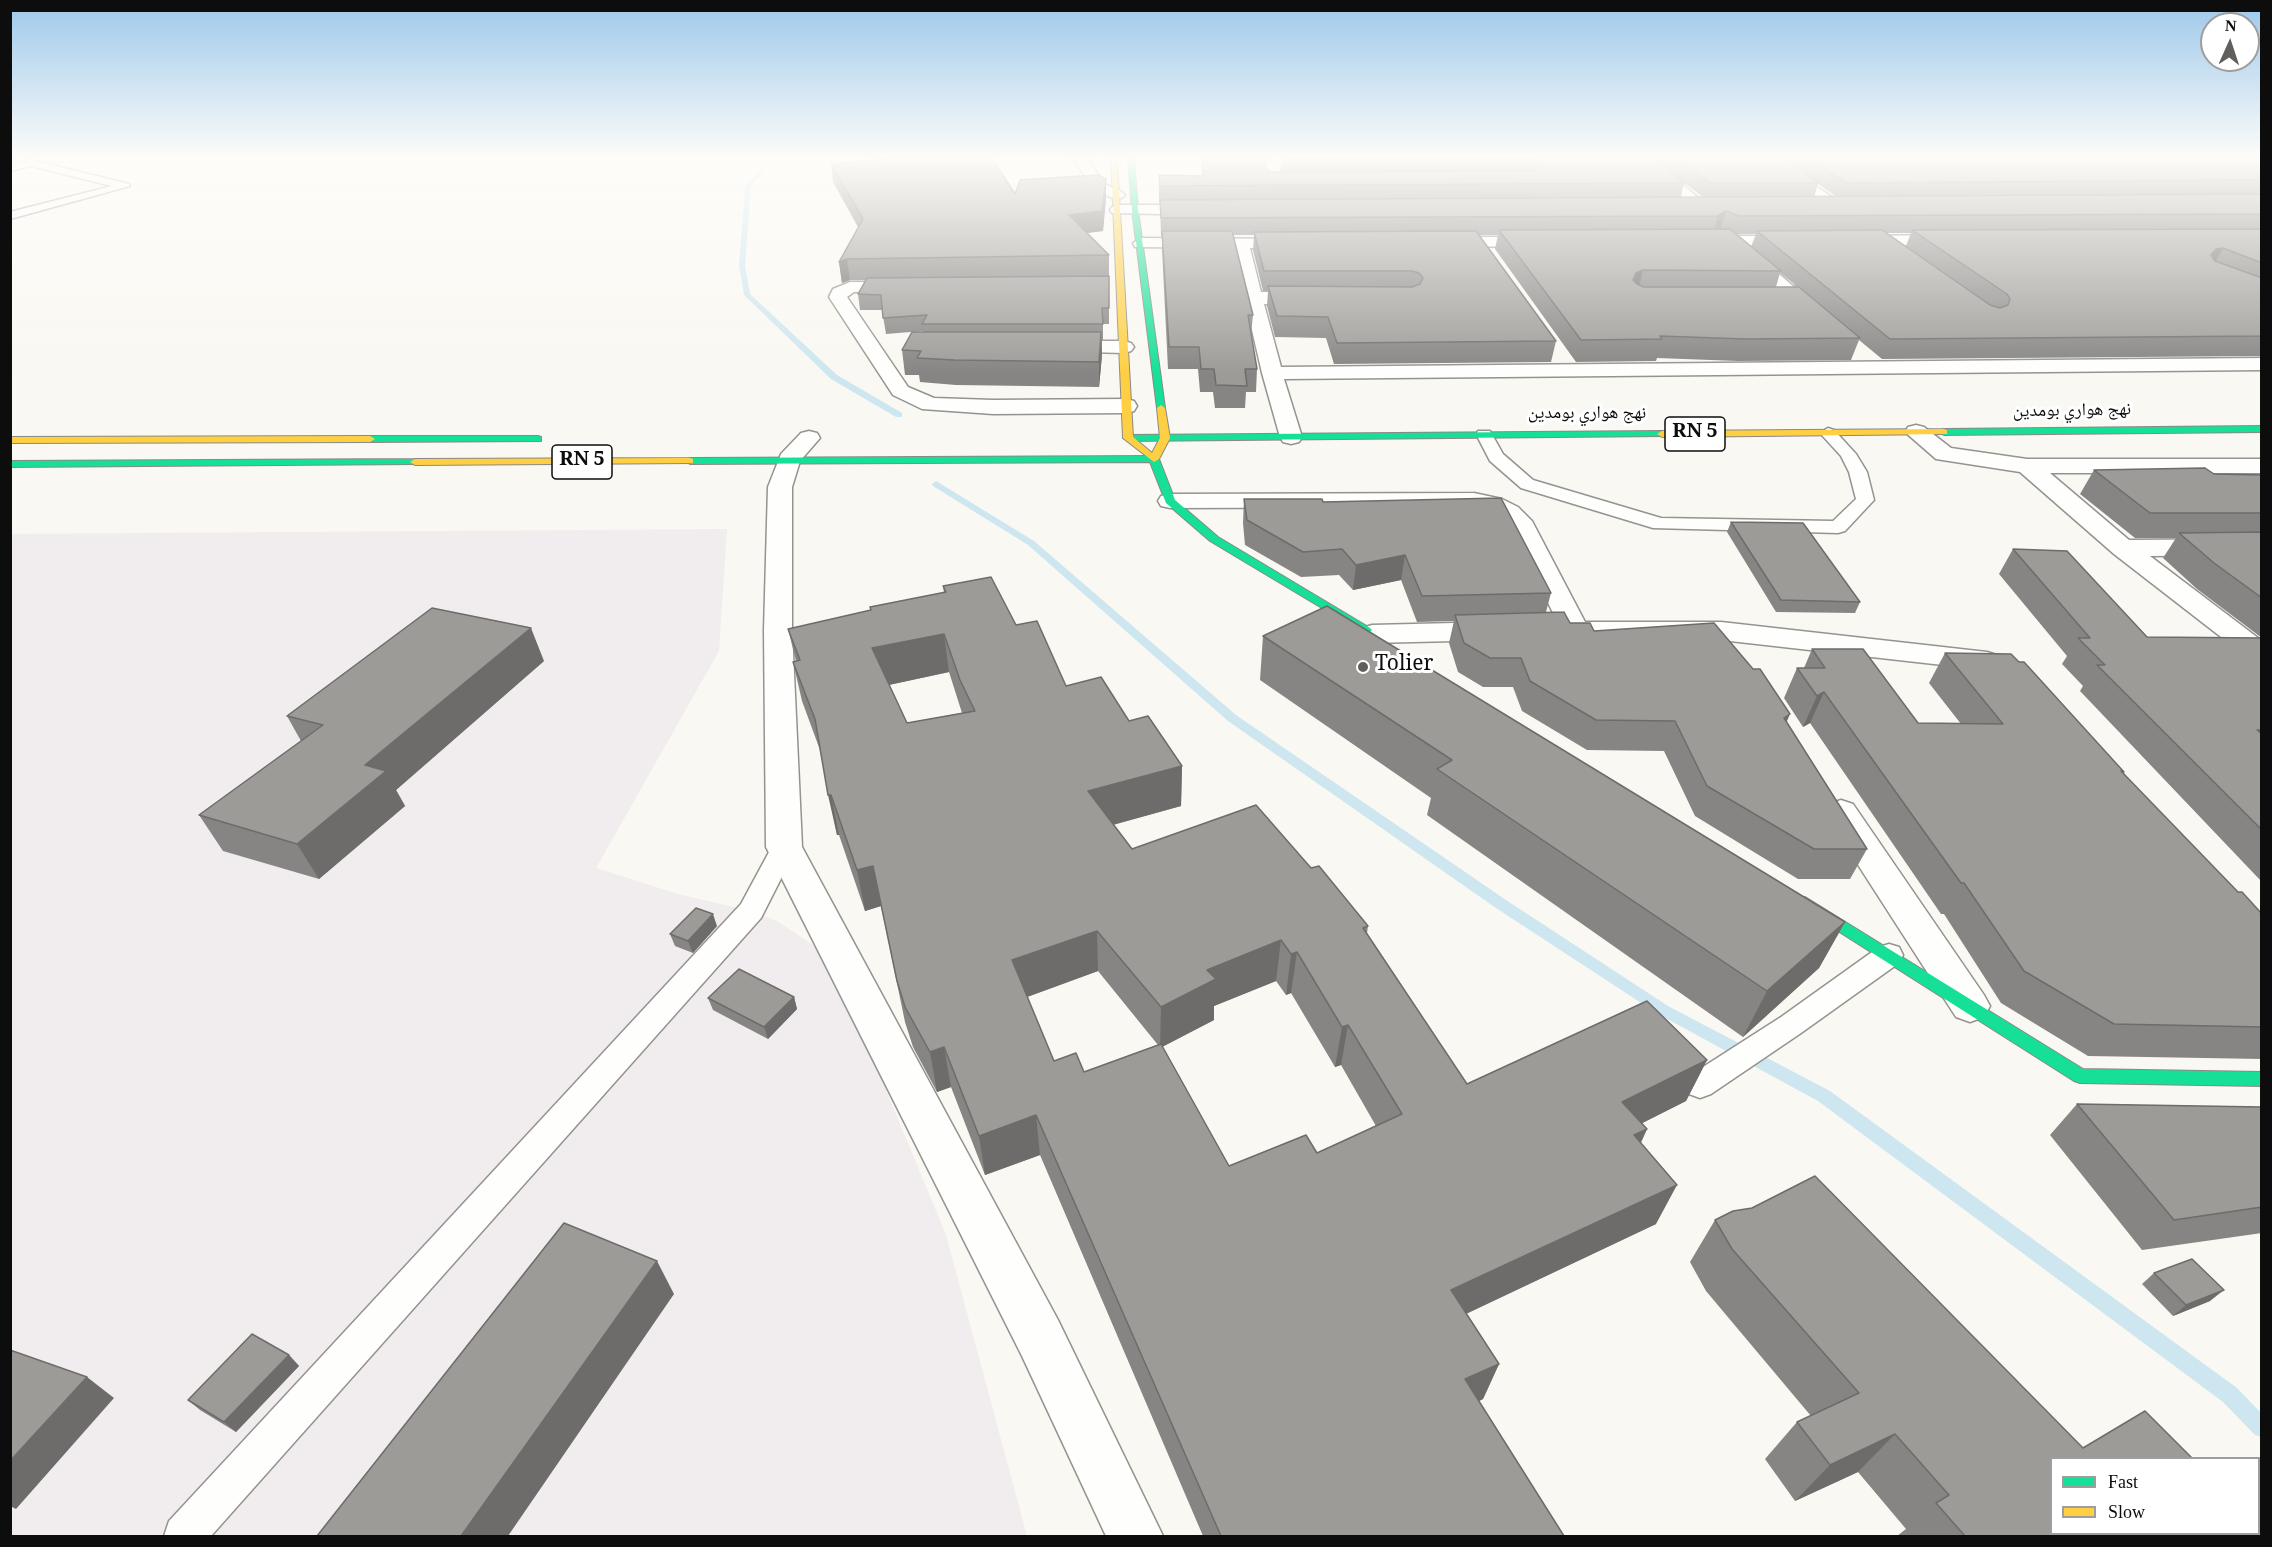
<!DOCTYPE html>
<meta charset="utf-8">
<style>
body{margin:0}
#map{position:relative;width:2272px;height:1547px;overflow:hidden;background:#faf8f2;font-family:Georgia,serif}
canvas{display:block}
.frame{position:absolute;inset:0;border:12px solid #0d0d0d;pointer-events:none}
.legend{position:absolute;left:2050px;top:1457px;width:210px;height:78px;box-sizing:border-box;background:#fff;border:2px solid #9e9e9e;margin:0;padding:8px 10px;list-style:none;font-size:18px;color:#0d0d0d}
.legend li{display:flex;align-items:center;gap:12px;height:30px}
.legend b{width:30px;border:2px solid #9e9e9e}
.north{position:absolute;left:2200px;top:12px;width:60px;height:60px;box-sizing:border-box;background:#fff;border:2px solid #9e9e9e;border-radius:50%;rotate:3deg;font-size:16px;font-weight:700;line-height:24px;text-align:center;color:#0d0d0d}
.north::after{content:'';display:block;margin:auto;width:21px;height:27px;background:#605f5d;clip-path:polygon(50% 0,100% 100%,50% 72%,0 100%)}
</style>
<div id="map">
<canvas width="2272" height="1547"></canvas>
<div class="frame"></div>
<ul class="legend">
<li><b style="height:8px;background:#16e098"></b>Fast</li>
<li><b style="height:8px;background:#ffcf43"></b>Slow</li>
</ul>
<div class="north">N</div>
</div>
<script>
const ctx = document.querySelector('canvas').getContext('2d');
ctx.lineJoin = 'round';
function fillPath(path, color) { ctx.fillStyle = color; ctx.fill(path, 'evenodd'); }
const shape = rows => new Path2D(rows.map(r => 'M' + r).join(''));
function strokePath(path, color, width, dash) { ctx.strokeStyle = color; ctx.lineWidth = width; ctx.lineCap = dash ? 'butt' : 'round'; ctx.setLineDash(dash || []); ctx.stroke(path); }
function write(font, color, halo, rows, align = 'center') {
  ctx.font = font + ' Georgia,"Noto Naskh Arabic",serif'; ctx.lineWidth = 6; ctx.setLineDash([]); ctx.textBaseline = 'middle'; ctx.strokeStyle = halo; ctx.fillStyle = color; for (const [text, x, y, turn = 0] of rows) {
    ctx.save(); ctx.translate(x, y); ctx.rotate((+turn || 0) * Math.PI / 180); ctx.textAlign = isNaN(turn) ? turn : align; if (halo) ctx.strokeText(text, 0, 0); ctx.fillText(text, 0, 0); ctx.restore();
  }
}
fillPath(shape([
 [727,529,719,651,596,868,678,894,751,911,777,921,831,957,946,1235,1027,1536,11,1536,10,534]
]), '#f1ecee');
fillPath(shape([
 [760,170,763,172,751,187,745,265,750,294,837,375,902,413,902,417,896,417,831,379,744,295,739,265,745,187,760,170],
 [936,481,1034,541,1236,715,1506,900,1668,1006,1830,1091,2237,1388,2262,1414,2262,1437,2255,1435,2223,1402,1818,1101,1658,1014,1496,908,1228,721,1028,545,933,486,932,484,936,481]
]), '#cde6ef');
const lane = shape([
 [31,160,129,184,130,186,10,219,10,212,112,186,31,166,10,171,10,165,31,160],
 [1828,428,1834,430,1856,454,1867,472,1874,500,1845,531,1838,533,1653,528,1521,488,1490,461,1476,434,1478,431,1490,431,1503,454,1533,480,1661,518,1833,521,1856,499,1849,472,1841,456,1820,433,1828,428],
 [784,838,793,841,797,847,761,918,211,1536,164,1536,169,1521,741,904,775,841,784,838],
 [1889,944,1899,947,1903,955,1899,963,1801,1033,1711,1094,1700,1098,1689,1094,1685,1085,1689,1076,1781,1017,1879,947,1889,944]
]);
const street = shape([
 [1072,158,1086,158,1105,184,1122,192,1125,195,1122,198,1112,198,1095,190,1072,158],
 [1269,158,1283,158,1278,178,1303,178,1310,182,1303,186,1265,185,1263,182,1269,158],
 [1635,158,1650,158,1706,204,1709,207,1706,210,1696,210,1635,158],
 [1759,158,1775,158,1845,206,1842,209,1832,209,1759,158],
 [1118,205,1204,205,1212,210,1204,215,1112,213,1110,210,1112,207,1118,205],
 [1952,235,1958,236,1960,240,1958,244,1854,246,1846,241,1854,236,1952,235],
 [1701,236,1799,236,1807,241,1799,246,1695,245,1693,241,1701,236],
 [1440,237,1541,237,1549,242,1541,247,1434,246,1432,242,1440,237],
 [1141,238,1304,239,1306,243,1298,248,1250,248,1261,292,1312,292,1318,294,1321,298,1318,302,1312,304,1264,304,1281,367,2262,358,2262,370,1284,379,1302,437,1299,442,1291,444,1283,442,1280,437,1262,373,1233,248,1135,247,1133,243,1141,238],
 [1743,247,1749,248,1824,313,1826,317,1824,321,1810,321,1737,256,1735,252,1737,248,1743,247],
 [850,282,907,282,913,283,916,287,913,291,907,292,854,292,847,297,908,387,934,398,993,400,1126,399,1134,401,1137,406,1134,411,1126,413,993,414,922,409,893,395,829,297,833,289,850,282],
 [1058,341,1124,341,1131,343,1134,347,1131,351,1124,353,1051,351,1048,347,1051,343,1058,341],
 [1916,425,1924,427,1951,448,2027,459,2262,459,2262,473,2050,473,2129,540,2262,539,2262,555,2150,556,2262,641,2262,664,2252,661,2114,554,2020,472,1936,459,1905,432,1908,427,1916,425],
 [809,431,817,433,820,438,800,461,792,487,792,630,802,847,1058,1320,1163,1536,1106,1536,1022,1356,766,847,764,630,768,487,781,454,801,433,809,431],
 [1474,493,1502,499,1518,507,1532,521,1585,622,1721,622,1987,652,1997,655,2002,661,1997,667,1987,670,1721,640,1548,639,1538,636,1534,630,1538,624,1557,621,1512,529,1500,517,1485,510,1474,507,1170,508,1161,506,1158,501,1161,496,1170,494,1474,493],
 [1496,622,1506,625,1510,631,1506,637,1496,640,1372,643,1362,640,1358,634,1362,628,1372,625,1496,622],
 [1841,800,1853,804,1984,995,1990,1006,1984,1017,1970,1022,1956,1017,1824,812,1829,804,1841,800]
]);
const fast = shape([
 [1128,158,1134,158,1138,210,1165,408,1161,411,1157,408,1132,210,1128,158],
 [2262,426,2262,432,1944,435,1939,432,1944,429,2262,426],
 [1662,431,1667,434,1665,436,1128,441,1123,438,1128,435,1662,431],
 [538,436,541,437,541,441,370,442,365,439,370,436,538,436],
 [1154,456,1159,459,1175,500,1218,537,1370,628,1372,630,1370,632,1362,632,1210,541,1166,503,1150,462,690,464,685,461,690,458,1154,456],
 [415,459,418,460,418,464,10,467,10,461,415,459],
 [1805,897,2083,1069,2262,1072,2262,1086,2080,1083,2074,1081,1800,907,1797,903,1800,899,1805,897]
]);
const slow = shape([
 [1111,158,1117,158,1133,437,1152,453,1160,438,1157,408,1161,405,1165,408,1170,438,1159,459,1154,462,1123,438,1111,158],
 [1944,429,1947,430,1947,434,1662,437,1657,434,1662,431,1944,429],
 [10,437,370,436,375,439,370,442,10,443,10,437],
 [690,458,693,459,693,463,415,465,410,462,415,459,690,458]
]);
strokePath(lane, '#949390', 3);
strokePath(street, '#949390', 3);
strokePath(fast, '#8a8987', 2);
strokePath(slow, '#8a8987', 2);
fillPath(lane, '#fefefd');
fillPath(street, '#fefefd');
fillPath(fast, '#16e098');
fillPath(slow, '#ffcf43');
fillPath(shape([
 [1201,158,1267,158,1265,167,1271,172,1281,172,1282,158,2262,158,2262,356,1882,359,1859,340,1851,360,1738,361,1657,358,1656,361,1576,362,1495,249,1498,235,1479,235,1556,341,1551,362,1334,364,1326,338,1275,337,1267,306,1268,291,1263,291,1253,250,1254,235,1233,235,1253,315,1251,335,1257,369,1256,392,1246,392,1245,408,1215,408,1213,392,1200,392,1198,369,1168,369,1162,250,1162,236,1161,236,1160,203,1159,203,1159,175,1202,176],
 [1679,179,1703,197,1681,197,1684,183],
 [1818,184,1837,197,1814,197],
 [1887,233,1911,233,1906,246],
 [1736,234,1756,234,1751,247],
 [1780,273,1793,283,1796,287,1776,287],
 [831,164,1015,194,1106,198,1103,231,1087,233,1109,255,1109,324,1103,324,1103,341,1102,341,1102,355,1099,387,956,385,920,382,919,375,905,375,902,350,923,332,923,331,886,334,882,310,860,310,858,294,866,280,850,280,842,283,839,262,858,227,833,182],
 [2094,470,2262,475,2262,638,2197,589,2163,558,2176,538,2135,538,2080,494],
 [1244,499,1323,502,1551,593,1546,612,1570,623,1594,631,1787,722,1867,849,1850,879,1798,879,1695,816,1664,751,1587,750,1522,711,1513,687,1483,687,1458,672,1449,643,1454,621,1417,622,1401,580,1353,590,1339,575,1301,577,1245,545,1243,523],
 [1731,522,1860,602,1855,613,1776,612,1727,532],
 [2013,549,2147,637,2262,638,2262,882,2080,691,2083,686,2062,664,2067,656,1999,574],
 [943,586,1016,625,1066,686,1129,721,1182,766,1181,806,1113,825,1132,849,1311,868,1368,926,1367,933,1467,1084,1707,1060,1686,1101,1642,1123,1647,1129,1641,1143,1656,1224,1466,1314,1499,1364,1483,1399,1479,1401,1564,1536,1203,1536,1040,1155,985,1175,951,1087,937,1092,913,1047,905,1022,881,906,865,911,839,835,837,835,820,750,802,701,793,662,796,661,788,629,870,611,870,607,944,593],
 [949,672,962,713,907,723,889,685],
 [1098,971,1158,1045,1084,1072,1054,1061,1027,997],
 [1276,981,1286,995,1291,993,1335,1067,1341,1065,1376,1126,1317,1153,1229,1166,1162,1047,1214,1020,1214,1006],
 [1263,636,1845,922,1819,968,1743,1037,1427,815,1431,798,1260,680],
 [1812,649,1918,723,1961,724,1929,683,1945,653,2124,772,2123,774,2238,892,2262,914,2262,1059,2088,1056,2001,1003,1944,914,1941,914,1810,723,1803,727,1784,698,1797,668,1804,668],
 [544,661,396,790,405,806,319,879,223,851,199,815,301,741,287,716],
 [717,926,693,953,675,946,670,934],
 [794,997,797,1009,768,1039,713,1010,708,998],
 [2077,1104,2262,1107,2262,1233,2142,1250,2050,1135],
 [1715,1220,2169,1536,1897,1536,1906,1529,1858,1472,1795,1501,1765,1459,1797,1422,1811,1416,1706,1291,1690,1262],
 [2154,1273,2210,1301,2173,1316,2142,1284],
 [289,1355,299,1366,236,1432,200,1410,188,1400]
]), '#878583');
fillPath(shape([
 [1264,158,1267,158,1261,181,1262,165],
 [1106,179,1106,198,1103,231,1069,235,1069,215],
 [1726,211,1721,228,1713,234,1718,216],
 [2223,248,2213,266,2211,255,2216,249],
 [847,259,850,280,842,283,839,262],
 [1643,270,1638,291,1633,280,1636,273],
 [1101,332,1102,355,1099,387,1099,362],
 [1405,555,1401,580,1353,590,1356,565],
 [531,628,544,661,396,790,405,806,319,879,297,844,365,765],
 [944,634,949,672,879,687,872,648],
 [1824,692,1810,723,1803,727,1817,696],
 [1790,714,1777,744,1784,718],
 [1182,766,1181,806,1090,831,1088,791],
 [828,795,831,795,839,835,837,835],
 [873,866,881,906,865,911,857,870],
 [713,914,717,926,693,953,688,941],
 [1845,922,1819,968,1743,1037,1767,991],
 [1097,931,1098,971,1016,1001,1012,960],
 [1281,940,1276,981,1214,1006,1214,1020,1160,1048,1161,1007,1207,970],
 [1297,952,1291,993,1286,995,1291,954],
 [794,997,797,1009,768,1039,764,1027],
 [1348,1025,1341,1065,1335,1067,1342,1027],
 [944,1047,951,1087,937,1092,930,1052],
 [1707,1060,1686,1101,1605,1142,1622,1102],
 [1036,1115,1040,1155,985,1175,979,1136],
 [1647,1129,1628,1168,1634,1135],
 [1677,1185,1656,1224,1438,1327,1451,1290],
 [657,1261,674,1294,508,1536,461,1536],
 [2224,1290,2210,1301,2173,1316,2186,1305],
 [289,1355,299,1366,236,1432,224,1422],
 [1499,1364,1483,1399,1451,1415,1465,1379],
 [87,1377,114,1398,16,1509,10,1506,10,1461],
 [1895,1434,1858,1472,1795,1501,1830,1465]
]), '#6e6c6a');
const building = shape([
 [896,158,992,158,1015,194,1020,180,1097,175,1106,179,1102,211,1069,215,1109,255,847,259,839,262,863,219,831,164,896,158],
 [1202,158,1264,158,1262,165,1271,172,1533,171,1542,166,1533,159,1282,160,1282,158,1654,158,1684,183,1160,186,1159,175,1204,176,1202,158],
 [1677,158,1783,158,1819,183,1711,183,1677,158],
 [1807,158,2262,158,2262,180,1848,183,1807,158],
 [2262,194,2262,214,1739,216,1726,211,1718,216,1161,218,1160,200,2262,194],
 [1730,229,1781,271,1643,270,1636,273,1633,280,1637,284,1644,287,1799,287,1860,338,1745,339,1660,336,1662,339,1581,340,1499,230,1730,229],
 [2262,229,2262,263,2223,248,2216,249,2211,255,2215,261,2262,278,2262,336,1890,339,1757,231,1882,230,1990,305,2000,308,2008,305,2010,299,2007,294,1912,230,2262,229],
 [1162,231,1232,231,1253,315,1248,315,1257,369,1245,369,1247,386,1216,385,1214,369,1201,369,1199,347,1169,347,1162,231],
 [1476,231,1556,341,1337,343,1328,317,1277,316,1268,286,1412,287,1420,284,1423,278,1419,273,1412,271,1264,271,1254,232,1476,231],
 [1109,276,1109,308,1102,308,1103,324,922,324,927,315,883,318,881,295,858,294,867,278,1109,276],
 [912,332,1101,332,1099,362,954,360,917,358,921,351,902,350,912,332],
 [2205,468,2214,474,2262,475,2262,513,2150,513,2094,470,2205,468],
 [1501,498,1551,593,1422,596,1405,555,1356,565,1342,549,1303,552,1247,520,1244,499,1322,499,1323,502,1501,498],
 [1731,522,1803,523,1860,602,1781,600,1731,522],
 [2262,532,2262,598,2214,563,2179,533,2262,532],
 [2013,549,2067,551,2147,637,2262,638,2262,730,2257,730,2262,734,2262,830,2097,665,2105,665,2078,638,2090,638,2013,549],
 [991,577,1016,625,1037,621,1066,686,1101,677,1129,721,1148,716,1182,766,1088,791,1132,849,1256,805,1311,868,1319,866,1368,926,1363,928,1467,1084,1647,1001,1707,1060,1622,1102,1647,1129,1634,1135,1677,1185,1451,1290,1499,1364,1465,1379,1564,1536,1221,1536,1036,1115,979,1136,944,1047,930,1052,905,1007,897,981,873,866,857,870,831,795,828,795,815,719,793,662,800,660,788,629,871,610,870,607,946,592,943,586,991,577],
 [944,634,960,680,975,711,907,723,872,648,944,634],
 [1097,931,1161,1007,1216,979,1207,970,1281,940,1291,954,1297,952,1342,1027,1348,1025,1402,1114,1317,1153,1306,1135,1229,1166,1161,1044,1084,1072,1076,1053,1054,1061,1012,960,1097,931],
 [1327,606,1845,922,1767,991,1437,769,1452,760,1263,636,1327,606],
 [432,608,531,628,365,765,386,771,297,844,199,815,323,725,287,716,432,608],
 [1564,612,1570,623,1590,623,1594,631,1714,623,1753,669,1760,669,1790,714,1784,718,1867,849,1814,849,1707,786,1675,721,1596,720,1530,681,1521,658,1490,658,1464,643,1455,615,1564,612],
 [1812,649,1863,649,1918,723,2003,724,1945,653,2011,654,2019,662,2024,662,2124,772,2121,771,2238,892,2242,892,2262,914,2262,1027,2114,1024,2024,971,1964,883,1961,883,1824,692,1817,696,1797,668,1825,668,1812,649],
 [696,908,713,914,688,941,670,934,696,908],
 [739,969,794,997,764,1027,708,998,739,969],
 [2077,1104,2262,1107,2262,1207,2174,1220,2077,1104],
 [1815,1176,2083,1448,2145,1411,2192,1458,2052,1458,2052,1533,2172,1533,2169,1536,1965,1536,1936,1503,1949,1495,1895,1434,1830,1465,1797,1422,1859,1393,1732,1249,1715,1220,1733,1211,1752,1208,1815,1176],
 [564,1223,657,1261,461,1536,317,1536,564,1223],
 [2192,1259,2224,1290,2186,1305,2154,1273,2192,1259],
 [252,1334,289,1355,224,1422,188,1400,252,1334],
 [10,1350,87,1377,10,1461,10,1350]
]);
fillPath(building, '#9d9b98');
strokePath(building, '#6e6c6a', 1.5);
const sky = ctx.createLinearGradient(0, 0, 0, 374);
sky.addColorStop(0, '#9dc8eb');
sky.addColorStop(0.42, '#fdfcf9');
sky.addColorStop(1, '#fdfcf900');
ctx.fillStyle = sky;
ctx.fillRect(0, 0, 2272, 374);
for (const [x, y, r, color] of [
 [1363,667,6,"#605f5d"]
]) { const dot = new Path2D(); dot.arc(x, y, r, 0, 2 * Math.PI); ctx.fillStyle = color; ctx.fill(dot); strokePath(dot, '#fff', 2); }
write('18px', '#0d0d0d', '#fff', [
 ["نهج هواري بومدين",2072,413,-1],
 ["نهج هواري بومدين",1587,416]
]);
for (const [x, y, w] of [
 [1695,434,60],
 [582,462,60]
]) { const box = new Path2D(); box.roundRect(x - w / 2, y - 17, w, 34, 4.5); ctx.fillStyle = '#fff'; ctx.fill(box); strokePath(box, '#0d0d0d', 1.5); }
write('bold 20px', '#0d0d0d', null, [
 ["RN 5",1695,434],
 ["RN 5",582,462]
]);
write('21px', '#0d0d0d', '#fff', [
 ["Tolier",1375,667]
], 'left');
</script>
